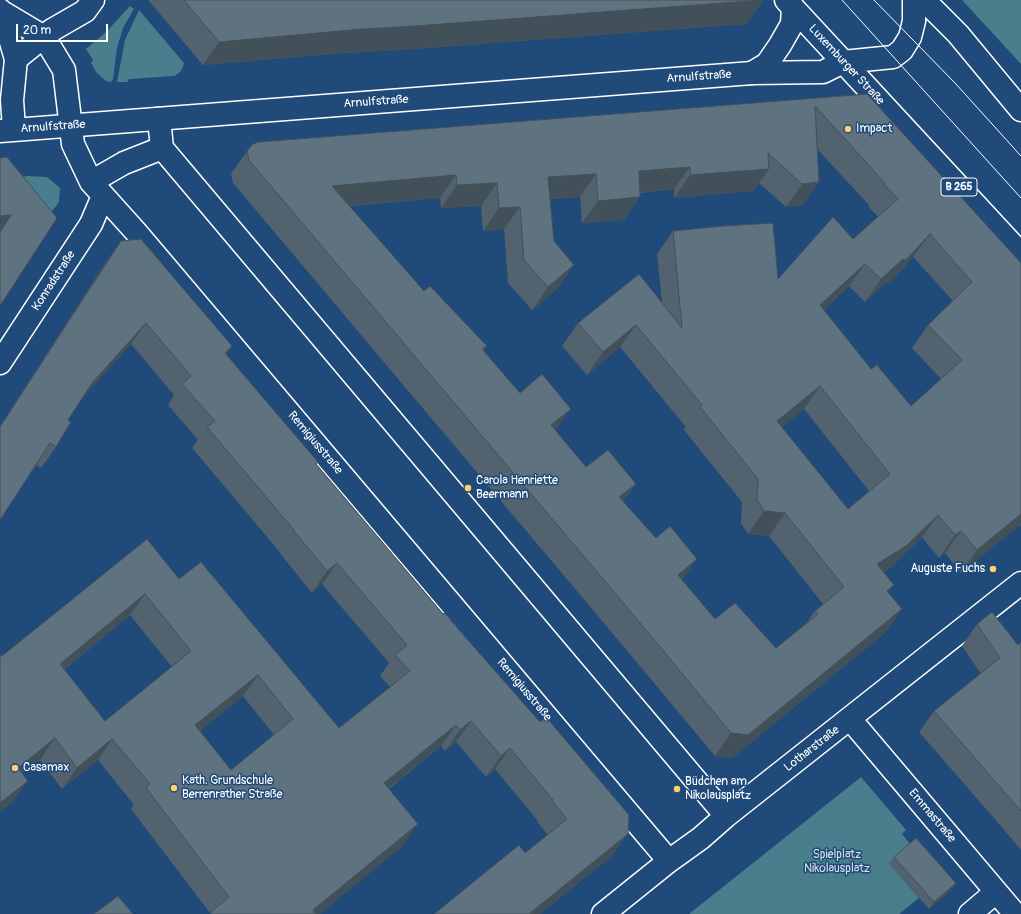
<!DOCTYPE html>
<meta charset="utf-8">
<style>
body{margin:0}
#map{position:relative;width:1021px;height:914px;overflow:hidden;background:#1f4a7a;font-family:Pangolin,sans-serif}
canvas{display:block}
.scale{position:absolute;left:16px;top:24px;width:92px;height:18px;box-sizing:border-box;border:2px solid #fff;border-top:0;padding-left:5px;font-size:12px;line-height:14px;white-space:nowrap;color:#fff;-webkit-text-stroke:3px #1f4a7a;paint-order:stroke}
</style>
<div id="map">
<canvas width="1021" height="914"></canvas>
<div class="scale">20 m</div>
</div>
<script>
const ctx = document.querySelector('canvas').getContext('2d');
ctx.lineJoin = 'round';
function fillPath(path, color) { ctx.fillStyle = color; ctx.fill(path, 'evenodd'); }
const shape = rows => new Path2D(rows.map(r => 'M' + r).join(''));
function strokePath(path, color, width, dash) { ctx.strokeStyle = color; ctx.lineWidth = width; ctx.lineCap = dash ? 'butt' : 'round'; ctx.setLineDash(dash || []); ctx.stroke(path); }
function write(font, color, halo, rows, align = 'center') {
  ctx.font = font + ' Pangolin,sans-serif'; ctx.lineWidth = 3; ctx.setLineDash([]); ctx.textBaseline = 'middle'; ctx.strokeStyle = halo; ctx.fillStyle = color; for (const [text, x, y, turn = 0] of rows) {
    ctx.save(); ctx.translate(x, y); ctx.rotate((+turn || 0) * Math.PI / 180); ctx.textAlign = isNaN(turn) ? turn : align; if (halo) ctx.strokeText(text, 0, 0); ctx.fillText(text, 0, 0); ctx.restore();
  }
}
fillPath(shape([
 [962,0,1021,0,1021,64],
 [130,6,134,9,123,28,117,48,113,79,111,82,106,81,96,72,91,63,93,60,86,49,106,32],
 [139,10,184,63,183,67,181,71,175,76,129,79,127,82,117,82,125,40],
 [28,176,47,177,60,188,59,202,50,214,17,178],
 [861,777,906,830,902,834,911,845,890,864,919,898,899,914,689,914]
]), '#497e8c');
const minor = shape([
 [0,10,2,12,44,37,64,70,73,144,91,182,136,232,669,861],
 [2,12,16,59,12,100,14,129],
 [16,59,52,30,85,11,93,0],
 [159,119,162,148,726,816],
 [91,182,124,163,162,148],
 [0,363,91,224,103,196],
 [850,719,1015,914],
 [603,914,669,861,701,838,726,816,1021,583],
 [970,914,996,892]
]);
const tertiary = shape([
 [0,131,752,73,823,72,843,62]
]);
const primary = shape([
 [786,0,1021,254],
 [924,0,958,34,1021,110],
 [843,62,893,57,902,50,910,37,914,21,914,0],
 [752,73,767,64,780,45,792,24,793,7]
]);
strokePath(minor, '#fff', 25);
strokePath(tertiary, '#fff', 25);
strokePath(primary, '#fff', 25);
strokePath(minor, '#1f4a7a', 22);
strokePath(tertiary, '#1f4a7a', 22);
strokePath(primary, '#1f4a7a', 22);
strokePath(shape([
 [842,0,1021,198],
 [874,0,955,83,1021,156]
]), '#fff', 1);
fillPath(shape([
 [148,0,763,0,746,24,400,50,345,53,203,65],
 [867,94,1021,263,1021,526,1020,525,961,573,945,553,939,558,922,537,890,568,884,572,889,592,886,632,732,758,715,756,635,660,233,183,231,174,247,151],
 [817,149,869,205,868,206,878,217,853,239,778,279,673,231,657,254,662,302,578,323,562,346,587,375,620,347,686,427,684,430,742,502,741,523,748,534,769,536,823,604,815,611,805,625,776,648,715,619,682,581,624,502,586,467,555,431,520,393,483,351,487,346,424,291,349,206,440,198,441,208,481,206,483,231,504,229,508,283,532,310,558,288,550,199,580,197,582,223,624,220,640,193,674,189,674,198,753,191,759,183,786,207,803,205],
 [913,257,953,301,928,325,912,348,941,379,911,406,871,369,824,310,849,286,865,302,887,282,890,283],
 [804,409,869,491,848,509,781,427],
 [121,241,232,346,226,355,316,465,613,855,540,914,434,914,525,853,548,835,537,822,538,821,495,769,486,777,456,742,445,751,441,746,389,789,403,846,210,913,131,809,134,805,98,760,62,789,40,760,22,774,13,802,2,656,179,579,339,728,390,687,380,676,389,663,322,584,312,593,279,552,279,551,192,448,198,440,168,405,174,395,131,344,80,400,68,420,56,447,41,468,36,465,0,520,0,426,106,262],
 [130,615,172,667,105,721,64,670],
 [243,696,274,735,231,770,200,731],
 [977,624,1018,645,1021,642,1021,850,993,817,919,732,934,711,981,674,962,646],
 [894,857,956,883,951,890,929,909,889,864]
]), '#52626e');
fillPath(shape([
 [763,0,746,24,400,50,345,53,203,65,219,42,362,29],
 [690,167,674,189,623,194,639,171],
 [769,169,753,191,674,198,690,175],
 [596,174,580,197,532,200,548,177],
 [456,175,440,198,316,208,332,186],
 [819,182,803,205,786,207,802,184],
 [497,183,481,206,441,208,457,185],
 [640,197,624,220,582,223,598,201],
 [520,207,504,229,483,231,499,208],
 [11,215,0,231,0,216],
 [930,234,913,257,890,283,887,282,865,302,881,279],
 [865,264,849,286,804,328,820,305],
 [574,265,558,288,532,310,548,287],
 [146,323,131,344,77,405,92,383],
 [636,325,620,347,587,375,603,352],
 [232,346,217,368,225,353],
 [820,386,804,409,761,444,777,421],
 [571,409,555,431,551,425],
 [636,484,620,507,619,497],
 [764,511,785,513,769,536,748,534],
 [1021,514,1021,523,1020,525,961,573,977,550],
 [938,515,922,537,890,568,861,587,877,564],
 [961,531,945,553,939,558,955,535],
 [697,559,681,582,678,575],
 [337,563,322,584,312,593,327,571],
 [894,585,878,607,887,591],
 [145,594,130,615,45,685,60,664],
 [902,609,886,632,732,758,715,756,731,733],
 [258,675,243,696,180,747,195,725],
 [471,721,456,742,445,751,460,730],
 [456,725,441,746,369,804,384,783],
 [55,738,40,760,3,790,18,768],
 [112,739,98,760,62,789,77,768],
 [510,748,495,769,486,777,501,756],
 [28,781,13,802,0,812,0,803],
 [418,824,403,846,320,914,310,914,313,910],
 [628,834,613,855,540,914,529,914],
 [956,883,951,890,929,909,934,902]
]), '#42505a');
const building = shape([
 [184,0,763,0,416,26,362,29,219,42,184,0],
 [867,94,1021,263,1021,514,977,550,961,531,955,535,938,515,906,546,877,564,894,585,887,591,902,609,748,735,731,733,652,637,249,160,247,151,253,144,259,142,867,94],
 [815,106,885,183,884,184,898,199,853,239,833,217,778,279,773,223,723,226,673,231,682,328,639,274,578,323,603,352,636,325,702,405,700,407,758,479,757,500,764,511,785,513,844,587,815,611,818,614,776,648,735,603,715,619,678,575,697,559,670,526,656,538,619,497,636,484,608,450,586,467,551,425,571,409,542,374,520,393,482,349,487,346,430,286,424,291,332,186,456,175,457,185,497,183,499,208,520,207,524,260,548,287,574,265,554,241,548,177,596,174,598,201,640,197,639,171,690,167,690,175,769,169,768,153,802,184,819,182,815,106],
 [930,234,972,282,928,325,962,360,911,406,877,365,871,369,820,305,865,264,881,279,903,259,906,260,930,234],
 [820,386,890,474,848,509,777,421,820,386],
 [7,157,57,218,0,306,0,232,11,215,0,216,0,158,7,157],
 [141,239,232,346,225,353,318,462,316,464,443,614,444,613,540,722,546,717,629,815,628,834,529,914,434,914,519,845,525,853,567,819,552,801,553,800,510,748,501,756,471,721,460,730,456,725,384,783,418,824,313,910,316,914,210,914,212,912,212,911,229,897,146,788,150,784,112,739,77,768,55,738,18,768,28,781,0,803,0,655,2,656,147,539,179,579,201,562,339,728,410,671,395,655,407,645,337,563,327,571,294,531,294,530,207,427,215,421,182,384,191,376,146,323,92,383,68,420,71,422,56,447,50,443,0,520,0,427,121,241,141,239],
 [145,594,191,651,105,721,60,664,145,594],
 [258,675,293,719,231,770,195,725,258,675],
 [992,612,1018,645,1021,642,1021,811,934,711,1000,658,977,624,992,612],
 [916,838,956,883,934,902,894,857,916,838],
 [118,896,133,914,94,914,118,896]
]);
fillPath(building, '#5f7280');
strokePath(building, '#42505a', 1);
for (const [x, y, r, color] of [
 [848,129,4,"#ffd166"],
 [468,488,4,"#ffd166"],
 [993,569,4,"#ffd166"],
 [15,768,4,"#ffd166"],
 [174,788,4,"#ffd166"],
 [677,789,4,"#ffd166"]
]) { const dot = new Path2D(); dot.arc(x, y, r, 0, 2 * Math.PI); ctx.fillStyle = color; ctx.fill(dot); strokePath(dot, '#1f4a7a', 1.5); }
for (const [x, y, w] of [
 [959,187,36]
]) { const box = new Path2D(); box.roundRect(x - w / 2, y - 9, w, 18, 3); ctx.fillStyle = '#1f4a7a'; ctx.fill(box); strokePath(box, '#fff', 1); }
write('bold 11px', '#fff', null, [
 ["B 265",959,187]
]);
write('12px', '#fff', '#1f4a7a', [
 ["Luxemburger Straße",846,65,47],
 ["Arnulfstraße",699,77,-4],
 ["Arnulfstraße",376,102,-4],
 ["Arnulfstraße",53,127,-4],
 ["Konradstraße",54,281,-57],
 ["Remigiusstraße",315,443,50],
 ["Remigiusstraße",524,690,50],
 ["Lotharstraße",812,749,-38],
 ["Emmastraße",932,816,50]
]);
write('12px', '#fff', '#1f4a7a', [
 ["Impact",856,129],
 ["Carola Henriette",476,481],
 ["Beermann",476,495],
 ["Auguste Fuchs",985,569,"right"],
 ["Casamax",23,768],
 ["Kath. Grundschule",182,781],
 ["Berrenrather Straße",182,795],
 ["Büdchen am",685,782],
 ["Nikolausplatz",685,796]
], 'left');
write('12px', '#d2dfe2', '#1f4a7a', [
 ["Spielplatz",837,855],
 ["Nikolausplatz",837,869]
]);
</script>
